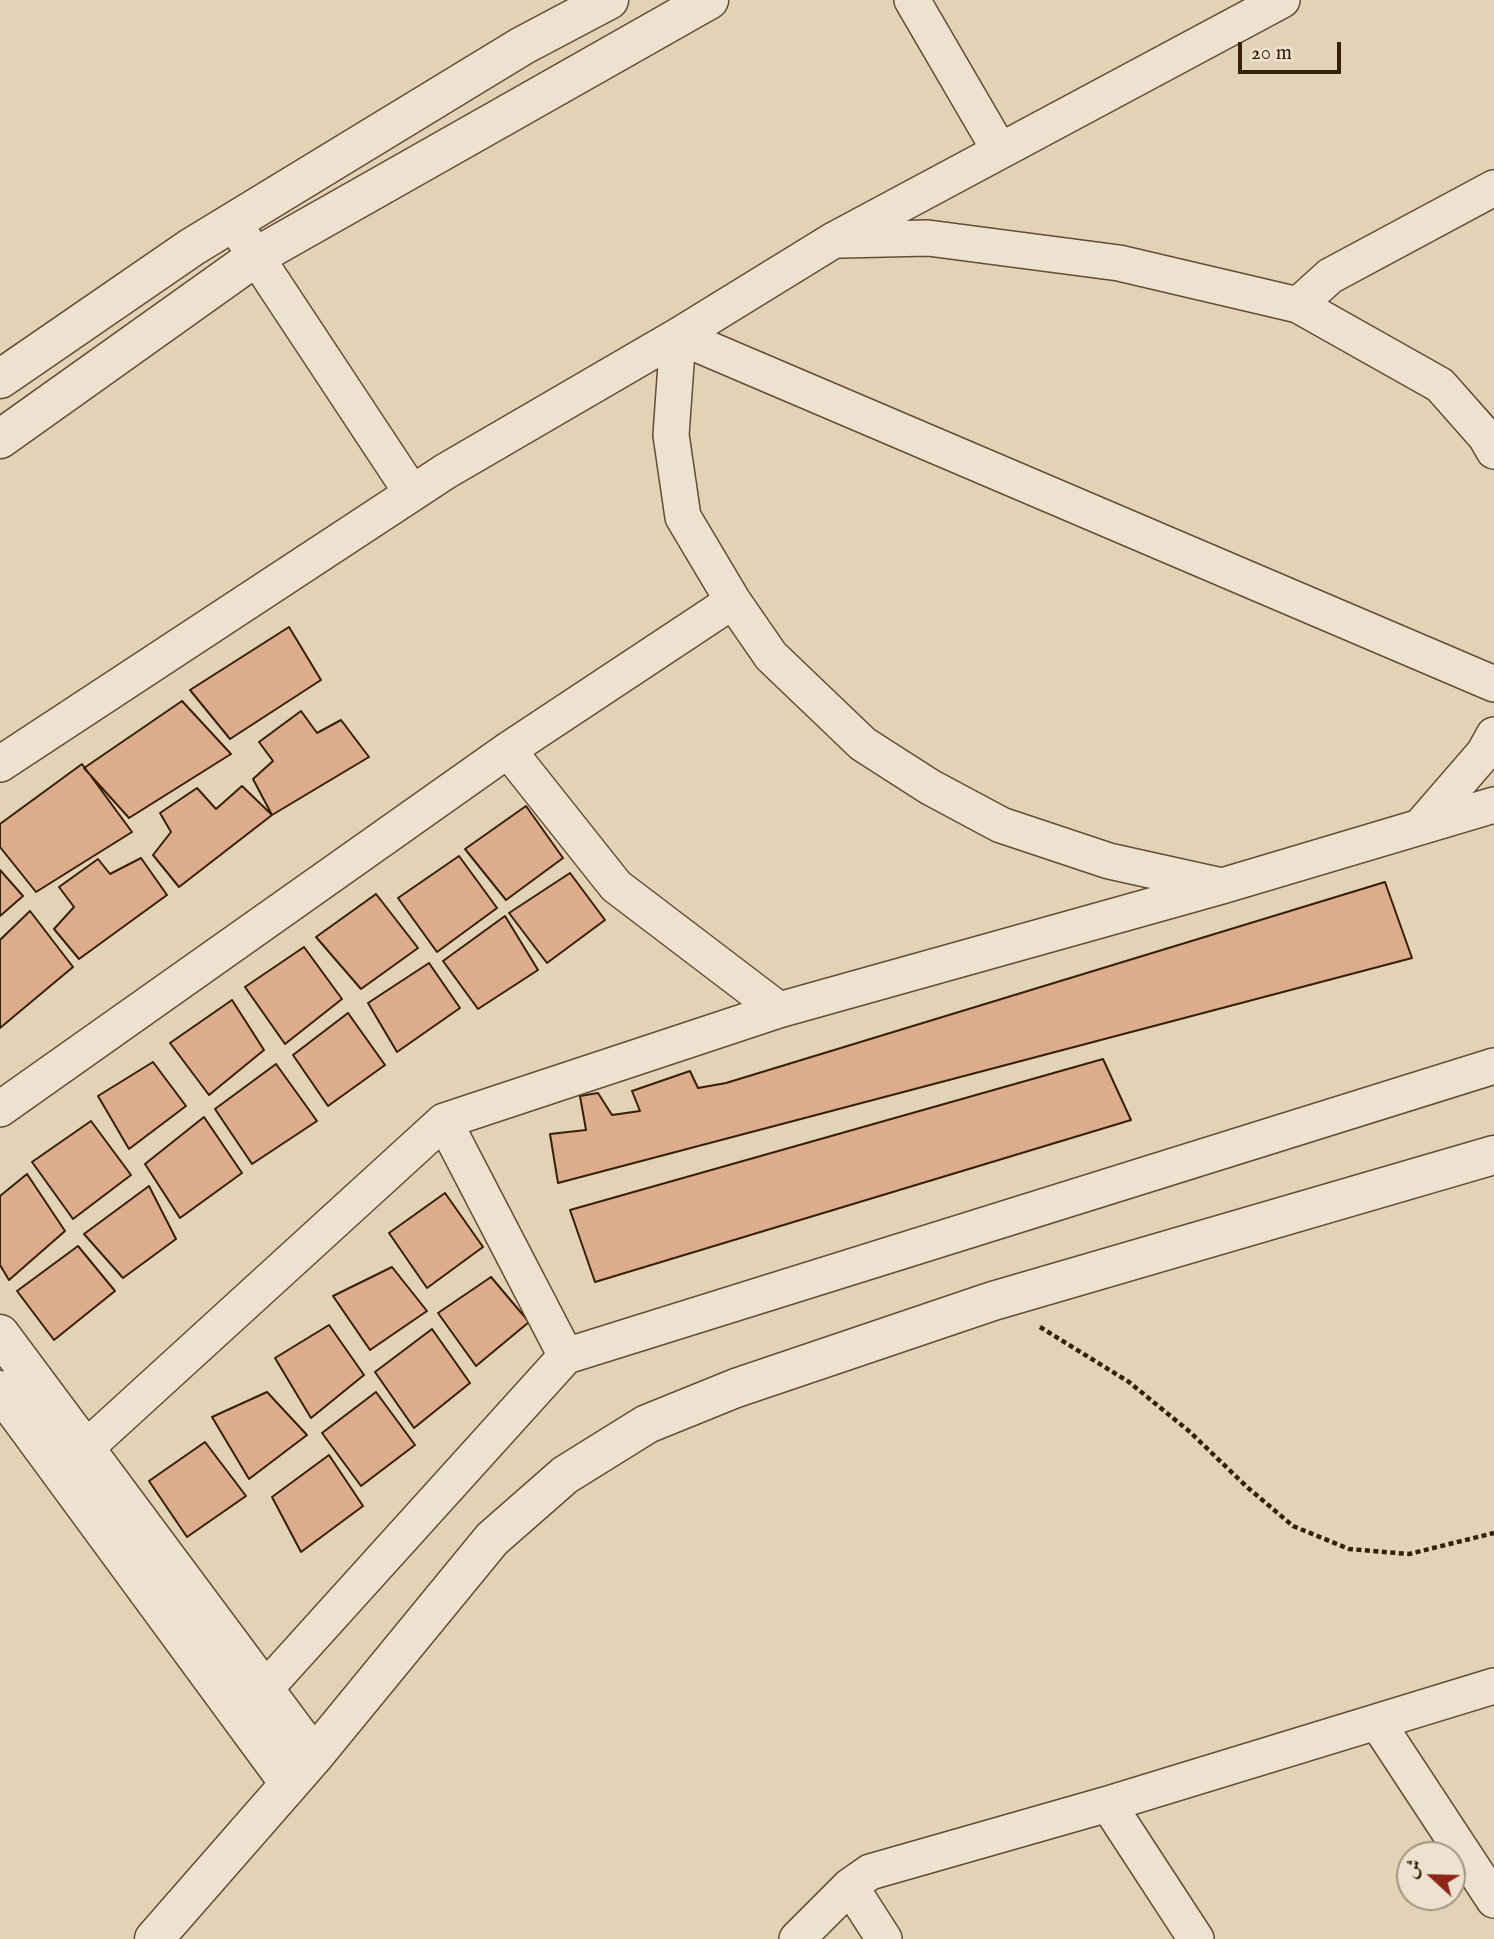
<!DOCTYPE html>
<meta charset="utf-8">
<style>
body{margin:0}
#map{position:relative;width:1494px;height:1939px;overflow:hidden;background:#e3d3b6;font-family:"IM FELL English",Amiri,serif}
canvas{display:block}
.north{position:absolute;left:1396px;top:1841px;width:70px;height:70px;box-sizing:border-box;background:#ede2d0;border:2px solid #a49480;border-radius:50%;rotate:292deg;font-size:19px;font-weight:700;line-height:28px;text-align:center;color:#371f07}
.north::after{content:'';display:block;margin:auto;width:24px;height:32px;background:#8f2418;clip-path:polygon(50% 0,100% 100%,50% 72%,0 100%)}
.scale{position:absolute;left:1238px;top:42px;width:103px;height:32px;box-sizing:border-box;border:4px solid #371f07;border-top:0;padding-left:9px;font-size:21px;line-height:24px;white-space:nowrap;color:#371f07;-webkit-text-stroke:5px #ede2d0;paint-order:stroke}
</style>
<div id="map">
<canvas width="1494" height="1939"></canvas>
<div class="north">ش</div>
<div class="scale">20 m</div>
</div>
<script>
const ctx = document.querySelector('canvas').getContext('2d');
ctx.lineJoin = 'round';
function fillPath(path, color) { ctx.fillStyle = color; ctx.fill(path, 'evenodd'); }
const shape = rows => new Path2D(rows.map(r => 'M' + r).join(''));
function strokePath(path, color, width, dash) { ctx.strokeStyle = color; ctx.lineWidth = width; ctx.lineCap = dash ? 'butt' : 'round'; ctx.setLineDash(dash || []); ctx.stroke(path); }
const building = shape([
 [289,627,321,680,230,739,190,690,289,627],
 [182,701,231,754,129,818,84,768,182,701],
 [301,711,317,733,341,720,369,757,272,815,253,779,273,761,259,742,301,711],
 [82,764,132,832,36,892,0,847,0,824,82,764],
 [242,786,272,815,179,887,153,855,171,832,160,813,197,788,216,809,242,786],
 [526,806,563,858,506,900,465,849,526,806],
 [459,856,497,908,437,952,398,898,459,856],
 [141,858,167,895,79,959,54,929,74,907,59,887,98,859,110,874,141,858],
 [0,870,23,896,0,916,0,870],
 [570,873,605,920,547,963,509,913,570,873],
 [1385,882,1412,958,558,1183,550,1134,586,1130,580,1096,598,1093,612,1115,640,1111,632,1091,690,1071,698,1088,726,1083,1385,882],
 [376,894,418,948,361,989,316,937,376,894],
 [30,911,73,967,0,1028,0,940,30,911],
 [505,916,538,970,478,1009,443,961,505,916],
 [304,947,342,999,285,1044,245,987,304,947],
 [429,963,460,1008,397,1052,368,1003,429,963],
 [232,1000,264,1050,209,1095,170,1043,232,1000],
 [348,1013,385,1065,328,1106,293,1055,348,1013],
 [1103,1059,1131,1120,595,1282,570,1210,1103,1059],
 [153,1062,186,1106,129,1149,98,1096,153,1062],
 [276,1064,317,1121,252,1164,215,1109,276,1064],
 [204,1117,242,1173,180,1218,145,1164,204,1117],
 [91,1121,131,1175,73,1219,32,1162,91,1121],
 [27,1174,65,1231,9,1280,0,1265,0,1196,27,1174],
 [149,1186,176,1239,123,1278,84,1234,149,1186],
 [445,1193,483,1247,427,1288,389,1233,445,1193],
 [78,1246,115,1291,54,1340,17,1291,78,1246],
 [392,1267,427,1311,370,1350,333,1296,392,1267],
 [491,1277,529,1322,476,1366,438,1313,491,1277],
 [329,1325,364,1375,311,1418,275,1358,329,1325],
 [432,1329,470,1383,414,1428,375,1372,432,1329],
 [267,1392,307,1435,249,1479,212,1417,267,1392],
 [376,1392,415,1445,361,1486,322,1433,376,1392],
 [205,1442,246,1496,187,1537,149,1481,205,1442],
 [329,1455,363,1506,301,1552,272,1497,329,1455]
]);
fillPath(building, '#ddac8c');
strokePath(building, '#371f07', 2);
const minor = shape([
 [912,0,1000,151],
 [233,222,412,493],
 [842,240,928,238,1119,263,1298,305,1440,385,1486,437,1494,451],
 [1298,305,1330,276,1494,188],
 [508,750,616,886,779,1010],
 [0,764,446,471,678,336,834,240,1282,0],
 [1420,827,1484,753,1494,735],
 [1222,886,1109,861,1001,825,930,787,863,744,771,656,733,601,683,517,671,435,678,336,1494,684],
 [0,1109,508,750,733,601],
 [444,1121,566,1356],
 [65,1467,444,1121,779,1010,1222,886,1494,805],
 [245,1711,566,1356,1494,1066],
 [1377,1722,1494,1900],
 [1108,1804,1196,1939],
 [850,1886,884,1939],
 [797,1939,850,1886,870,1872,1108,1804,1494,1686]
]);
const tertiary = shape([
 [0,379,192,247,522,46,609,0],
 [0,439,257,256,709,0],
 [0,1334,314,1756],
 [0,1390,289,1783],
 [154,1939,314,1756,492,1539,565,1475,647,1424,736,1388,993,1301,1494,1155]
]);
strokePath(minor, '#624c33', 38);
strokePath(tertiary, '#624c33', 41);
strokePath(shape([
 [1040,1327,1129,1382,1190,1432,1247,1487,1293,1526,1349,1549,1409,1554,1494,1533]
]), '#371f07', 4.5, [5, 3.5]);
strokePath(minor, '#ede2d0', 35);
strokePath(tertiary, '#ede2d0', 38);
</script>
